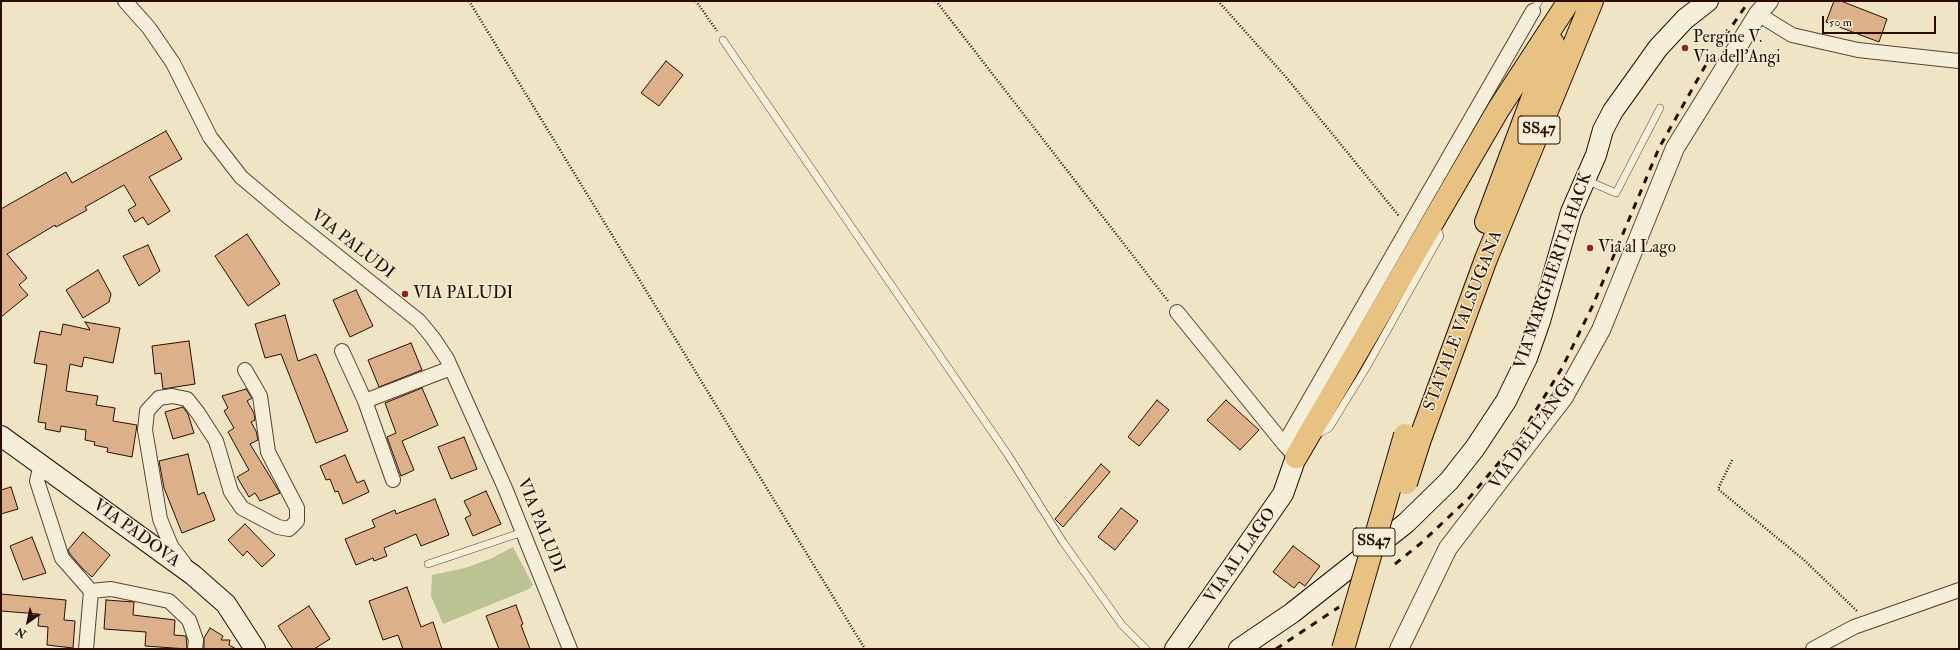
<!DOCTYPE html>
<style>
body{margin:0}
#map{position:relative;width:1960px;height:650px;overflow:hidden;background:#efe5c5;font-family:"IM FELL Double Pica",serif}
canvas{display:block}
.frame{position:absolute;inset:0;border:2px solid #2a0d00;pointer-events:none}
.north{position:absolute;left:8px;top:602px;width:40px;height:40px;-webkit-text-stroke:3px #f5eed9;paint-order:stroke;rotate:213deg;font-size:11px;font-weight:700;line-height:16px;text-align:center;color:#2a0d00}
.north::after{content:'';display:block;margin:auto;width:14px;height:18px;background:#2a0d00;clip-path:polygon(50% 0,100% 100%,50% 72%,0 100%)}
.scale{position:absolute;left:1822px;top:16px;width:114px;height:18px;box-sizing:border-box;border:2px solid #2a0d00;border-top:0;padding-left:5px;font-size:12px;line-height:14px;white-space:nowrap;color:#2a0d00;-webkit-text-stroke:3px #f5eed9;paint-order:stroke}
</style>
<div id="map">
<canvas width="1960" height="650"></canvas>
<div class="frame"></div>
<div class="north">N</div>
<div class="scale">50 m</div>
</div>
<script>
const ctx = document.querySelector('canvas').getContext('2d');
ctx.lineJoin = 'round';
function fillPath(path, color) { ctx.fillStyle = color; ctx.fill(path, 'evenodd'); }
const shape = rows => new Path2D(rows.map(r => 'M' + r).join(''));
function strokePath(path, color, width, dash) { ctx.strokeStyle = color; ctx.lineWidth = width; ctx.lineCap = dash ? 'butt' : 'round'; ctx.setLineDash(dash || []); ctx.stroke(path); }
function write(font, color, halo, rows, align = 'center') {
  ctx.font = font + ' "IM FELL Double Pica",serif'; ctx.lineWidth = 3; ctx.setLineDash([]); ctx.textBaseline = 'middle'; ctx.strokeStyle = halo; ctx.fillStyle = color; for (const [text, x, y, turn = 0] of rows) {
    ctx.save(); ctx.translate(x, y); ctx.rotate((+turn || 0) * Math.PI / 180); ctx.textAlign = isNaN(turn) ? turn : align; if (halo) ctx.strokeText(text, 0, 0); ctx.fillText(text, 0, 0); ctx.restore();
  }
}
fillPath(shape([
 [513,547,533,585,529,589,443,624,431,596,432,575,465,568,490,559]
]), '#bcc392');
const building = shape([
 [1834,1,1841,1,1887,19,1879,42,1826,22,1834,1],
 [666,61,683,75,659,106,641,93,666,61],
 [166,131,182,159,149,177,170,211,148,225,143,217,135,222,128,210,136,205,124,185,85,207,87,210,56,227,55,225,7,254,27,278,19,285,28,295,1,317,1,209,66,172,72,183,166,131],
 [247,234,280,284,248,306,215,256,247,234],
 [148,245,160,271,139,286,123,256,148,245],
 [98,270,111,294,109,302,83,318,66,290,98,270],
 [356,290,373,326,350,337,333,300,356,290],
 [285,315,298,361,316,354,348,431,316,443,281,354,265,358,255,324,285,315],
 [85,322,120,328,113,363,84,357,82,367,70,364,66,391,98,396,96,405,115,408,113,421,137,425,132,457,107,452,108,448,94,445,95,442,85,440,86,430,61,426,60,432,45,429,46,423,38,422,47,365,34,363,40,331,61,335,63,324,90,330,85,322],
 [189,341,195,384,163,389,161,373,155,374,152,346,189,341],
 [411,343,422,370,379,387,368,360,411,343],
 [422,388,438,425,402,441,414,470,401,476,387,437,396,433,385,403,422,388],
 [246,389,252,398,247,401,254,413,255,420,251,422,256,431,258,440,250,444,280,493,260,501,255,493,249,497,237,477,249,470,228,432,234,428,224,411,228,408,222,396,246,389],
 [1157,400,1169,410,1139,446,1128,437,1157,400],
 [1226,400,1259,430,1240,450,1207,420,1226,400],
 [183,407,188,414,194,433,173,439,165,412,183,407],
 [464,437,477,469,451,479,438,447,464,437],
 [188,454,198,495,204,492,215,520,182,533,164,488,159,461,188,454],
 [345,455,357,483,364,480,369,492,343,504,338,491,335,492,330,479,326,480,320,466,345,455],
 [1101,464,1110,472,1063,527,1055,519,1101,464],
 [11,487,18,509,1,514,1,490,11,487],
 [486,491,501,524,473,536,465,518,471,515,464,501,486,491],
 [435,499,449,535,421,546,416,534,384,548,387,556,374,561,373,558,356,565,345,539,375,527,372,520,395,510,396,514,435,499],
 [1121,508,1138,521,1115,550,1098,537,1121,508],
 [245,524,275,555,262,567,247,551,243,556,228,540,245,524],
 [83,532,110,555,92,577,82,568,70,554,68,550,83,532],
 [32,537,46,573,23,580,10,546,32,537],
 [1293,546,1320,566,1305,586,1299,582,1294,588,1273,572,1293,546],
 [407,587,421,627,433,622,442,649,403,649,398,635,383,640,369,601,407,587],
 [1,594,66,600,64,620,75,621,73,648,47,645,48,627,38,626,39,614,1,611,1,594],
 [106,600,134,602,133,615,175,620,174,635,186,636,187,649,145,646,146,632,104,629,106,600],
 [516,605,523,624,521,625,530,649,499,649,486,616,516,605],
 [309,606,330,639,314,649,293,649,278,626,309,606],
 [210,628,223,636,221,640,230,640,229,645,236,649,204,649,204,638,210,628]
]);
fillPath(building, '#dcb18a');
strokePath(building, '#2a0d00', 1);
const service = shape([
 [1533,11,1539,1],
 [723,40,1008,455,1063,542,1122,625,1146,649],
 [1586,180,1616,193,1660,108],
 [1315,435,1329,428,1366,368,1440,236,1436,226],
 [428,564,523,532]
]);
const minor = shape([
 [125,1,149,28,173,63,210,137,241,177,286,215,419,321,433,338,447,359,505,488,570,649],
 [1758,14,1792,35,1858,50,1959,61],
 [1177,312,1284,444],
 [342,351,365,401,393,480],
 [365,401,451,368],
 [1296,457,1284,444,1533,11],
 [41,465,37,481,62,558,91,591],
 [184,563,171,546,160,519,145,430,147,411,159,398,172,396,187,399,198,413,216,441,231,492,242,508,278,527,289,529,297,521,297,508,268,452,260,396,245,370],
 [86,649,91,591,111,589,169,601,189,620,196,640,195,649],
 [1813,649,1854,627,1959,590]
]);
const tertiary = shape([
 [1399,649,1448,548,1564,397,1601,330,1675,148,1758,14,1769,1]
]);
const secondary = shape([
 [1,436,193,575,226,604,255,649],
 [1175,649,1283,494,1296,457],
 [1239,649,1292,613,1406,523,1449,481,1475,448,1506,401,1527,358,1540,321,1571,212,1596,155,1603,130,1613,111,1658,48,1685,19,1708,1]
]);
const trunk = shape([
 [1486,222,1553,43],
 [1420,439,1486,259,1592,1],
 [1296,457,1498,110,1569,1]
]);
strokePath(service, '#5b4331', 8);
strokePath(minor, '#5b4331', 16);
strokePath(tertiary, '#5b4331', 20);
strokePath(secondary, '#2a0d00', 22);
strokePath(trunk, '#2a0d00', 24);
strokePath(shape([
 [469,1,865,649],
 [696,1,717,31],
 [936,1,1168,301],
 [1218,1,1286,77,1399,216],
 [1732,460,1718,489,1804,560,1857,611]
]), '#2a0d00', 2.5, [1, 2]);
strokePath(service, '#f5eed9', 7);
strokePath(minor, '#f5eed9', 14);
strokePath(tertiary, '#f5eed9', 18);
strokePath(secondary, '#f5eed9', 20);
strokePath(trunk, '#e8c282', 22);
strokePath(shape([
 [1395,564,1420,544,1470,497,1517,441,1562,368,1593,305,1659,148,1708,61,1749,1],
 [1276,649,1339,607]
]), '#2a0d00', 3, [7, 7]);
const trunkBridge = shape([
 [1406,483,1420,439],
 [1343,649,1405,435]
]);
strokePath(trunkBridge, '#2a0d00', 24, []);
strokePath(trunkBridge, '#e8c282', 22);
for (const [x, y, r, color] of [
 [1685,48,4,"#8f2418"],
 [1590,248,4,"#8f2418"],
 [405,294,4,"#8f2418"]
]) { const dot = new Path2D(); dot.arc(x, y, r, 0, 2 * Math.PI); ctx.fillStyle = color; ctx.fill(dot); strokePath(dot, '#f5eed9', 1.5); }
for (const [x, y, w] of [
 [1539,130,42],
 [1374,542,42]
]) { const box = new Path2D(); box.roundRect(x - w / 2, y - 14, w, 28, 3); ctx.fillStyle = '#f5eed9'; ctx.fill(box); strokePath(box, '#2a0d00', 1); }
write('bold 16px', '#2a0d00', null, [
 ["SS47",1539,130],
 ["SS47",1374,542]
]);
write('17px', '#2a0d00', '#f5eed9', [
 ["Pergine V.",1693,38],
 ["Via dell'Angi",1693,58],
 ["Via al Lago",1598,248],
 ["VIA PALUDI",413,294]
], 'left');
write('17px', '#2a0d00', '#f5eed9', [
 ["VIA PALUDI",352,245,38],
 ["VIA MARGHERITA HACK",1554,271,-71],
 ["STATALE VALSUGANA",1464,321,-69],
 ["VIA DELL'ANGI",1533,434,-54],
 ["VIA PALUDI",540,526,68],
 ["VIA PADOVA",136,534,36],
 ["VIA AL LAGO",1241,556,-55]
]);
</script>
